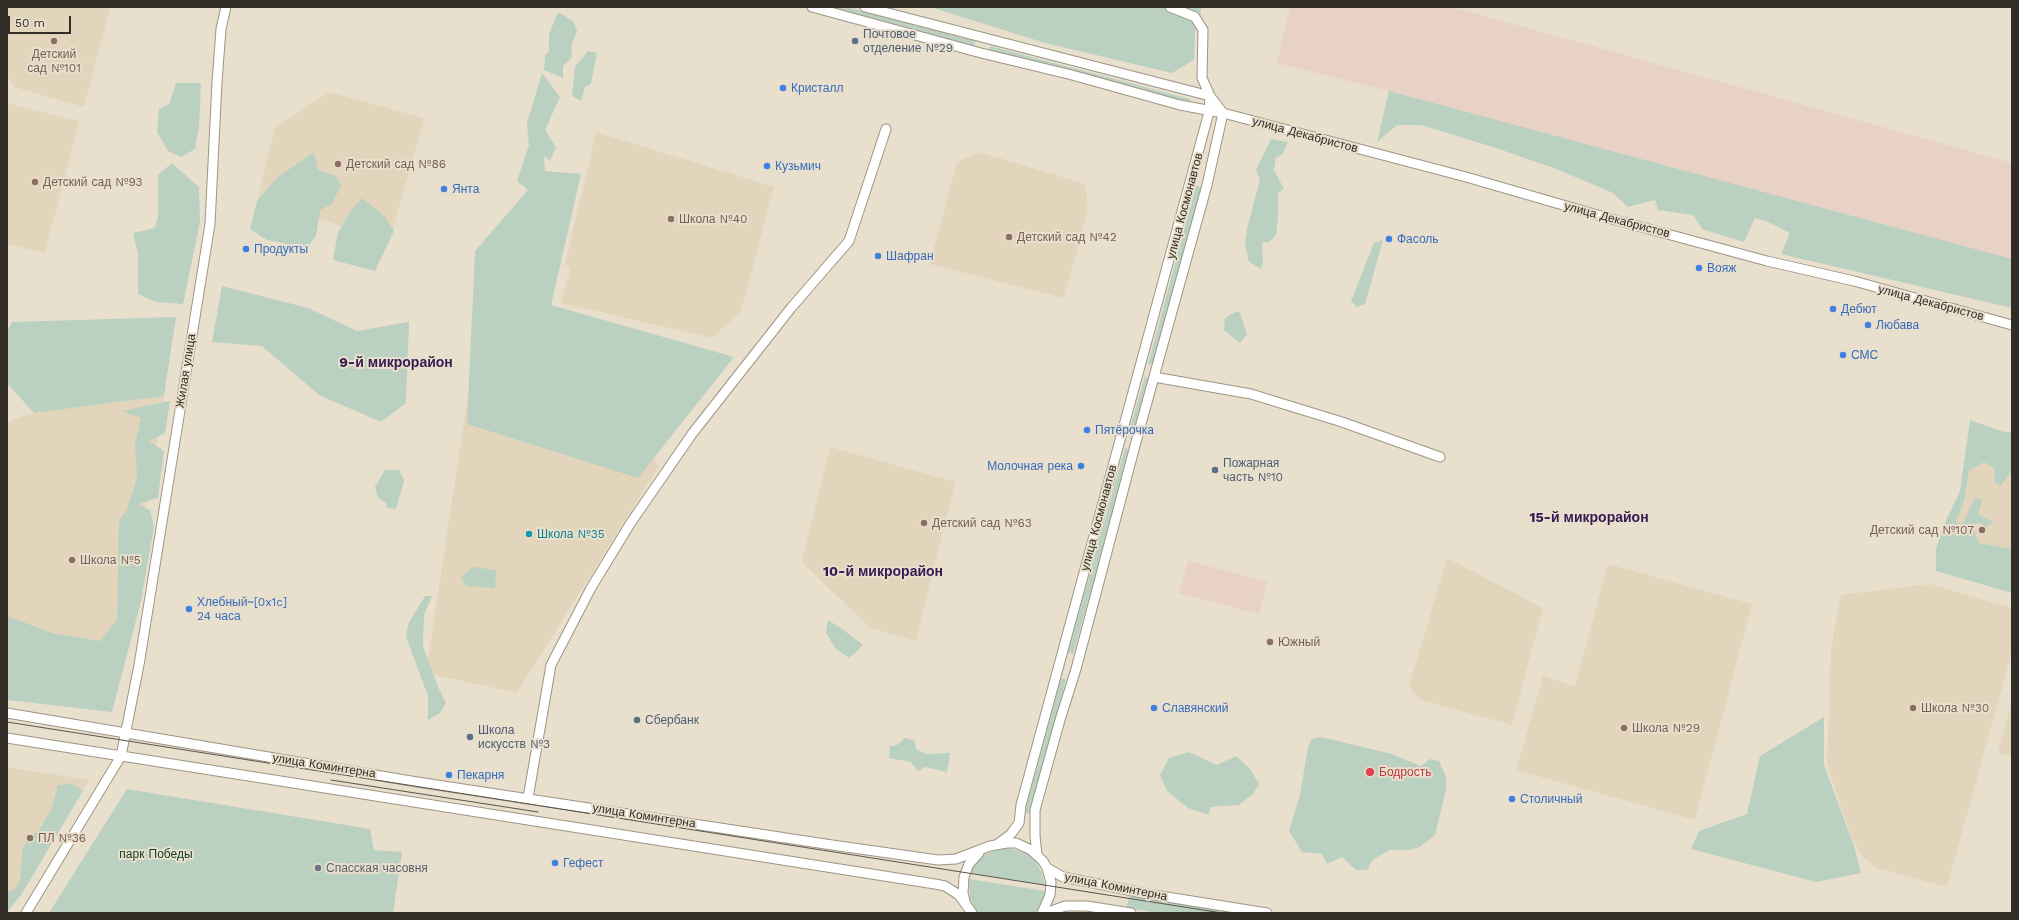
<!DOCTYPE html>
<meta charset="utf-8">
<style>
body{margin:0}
#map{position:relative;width:2019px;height:920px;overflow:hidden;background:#e9dfcd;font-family:"Work Sans",sans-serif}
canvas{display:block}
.frame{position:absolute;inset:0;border:8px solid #312d26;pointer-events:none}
.scale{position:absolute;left:8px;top:16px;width:63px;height:18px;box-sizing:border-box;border:2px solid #312d26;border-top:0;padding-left:5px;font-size:12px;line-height:14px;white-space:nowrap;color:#312d26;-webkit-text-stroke:3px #e9dfcd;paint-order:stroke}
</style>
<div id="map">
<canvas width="2019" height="920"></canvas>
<div class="frame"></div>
<div class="scale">50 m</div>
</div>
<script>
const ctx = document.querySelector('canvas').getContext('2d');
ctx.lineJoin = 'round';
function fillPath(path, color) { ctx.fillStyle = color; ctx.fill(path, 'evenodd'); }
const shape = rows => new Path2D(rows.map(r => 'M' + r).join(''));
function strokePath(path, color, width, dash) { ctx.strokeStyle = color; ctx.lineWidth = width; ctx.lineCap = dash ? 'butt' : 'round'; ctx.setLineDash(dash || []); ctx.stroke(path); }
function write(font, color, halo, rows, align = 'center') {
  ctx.font = font + ' "Work Sans",sans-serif'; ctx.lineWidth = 4; ctx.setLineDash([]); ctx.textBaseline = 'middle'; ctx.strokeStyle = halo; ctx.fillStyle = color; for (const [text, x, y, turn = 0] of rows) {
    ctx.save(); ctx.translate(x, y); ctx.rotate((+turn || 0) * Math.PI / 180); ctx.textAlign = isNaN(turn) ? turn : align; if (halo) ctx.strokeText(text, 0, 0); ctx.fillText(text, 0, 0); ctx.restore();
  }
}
fillPath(shape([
 [7,7,110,7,84,107,14,87,7,75],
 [329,92,424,118,390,240,257,201,275,128],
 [7,103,79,121,45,253,7,244],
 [596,132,774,187,741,311,712,338,561,303,571,267,565,265],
 [979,152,1085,184,1088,210,1064,298,930,264,957,162],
 [471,375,640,432,659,466,517,693,426,673],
 [164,396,112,712,7,697,7,422,34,413],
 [1973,430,2012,438,2012,584,1943,569],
 [830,447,955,482,916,641,870,628,802,562],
 [1447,558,1543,608,1512,725,1420,700,1409,686],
 [1608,564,1752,604,1695,820,1516,770,1543,676,1575,686],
 [1930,584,2012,608,2012,651,1947,887,1876,868,1863,857,1851,836,1827,765,1831,650,1841,595],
 [2012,702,2012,757,1998,753],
 [7,767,89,780,7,913]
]), '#e2d5bb');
fillPath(shape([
 [1290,7,1452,7,2012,163,2012,260,1760,194,1389,91,1277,63],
 [1188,561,1267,582,1259,614,1179,593]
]), '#e7d2c5');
fillPath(shape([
 [831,7,847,7,975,41,974,46],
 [930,7,1202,7,1195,33,1194,60,1172,73,1045,43],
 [558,12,573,21,577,31,571,47,572,57,563,66,563,78,544,70,545,56,549,51,549,34],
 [990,46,1190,99,1188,103,989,50],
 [588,51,597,53,591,84,585,87,581,101,572,96,575,67],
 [542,73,560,97,545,130,556,147,550,161,544,156,545,171,581,174,551,305,734,357,638,478,467,424,475,251,528,190,517,181,529,145,527,123],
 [176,83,201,83,199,127,195,149,181,157,168,151,157,132,159,109,169,104],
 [1389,91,2012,259,2012,308,1781,254,1790,233,1768,222,1755,218,1744,242,1702,229,1693,215,1658,210,1655,200,1628,207,1613,193,1559,170,1493,147,1421,125,1397,125,1377,142],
 [1271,139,1288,142,1283,154,1276,158,1274,170,1284,189,1278,193,1278,217,1276,235,1269,242,1262,243,1263,262,1261,269,1249,262,1245,243,1247,229,1260,179,1256,170],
 [314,152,318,170,336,176,341,185,332,204,320,210,316,236,307,248,267,240,250,229,257,201,278,177],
 [172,163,199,187,200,222,183,304,156,302,138,294,138,254,133,233,155,228,158,216,158,175],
 [1196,186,1203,188,1154,365,1148,364],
 [362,198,385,217,394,231,375,271,333,260,338,232,351,211],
 [1383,240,1365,304,1357,307,1351,301,1374,243],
 [222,286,308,308,357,331,409,322,406,403,381,422,319,395,262,346,212,342],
 [1239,311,1247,334,1240,343,1224,330,1225,318,1233,313],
 [176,317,164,396,34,413,7,383,7,332,12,322],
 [1145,377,1149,378,1135,430,1130,428],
 [170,401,165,433,149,441,164,451,158,498,138,504,150,510,154,527,141,601,112,712,7,700,7,616,52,633,100,641,117,620,119,521,127,510,137,477,135,444,141,418,122,411],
 [1970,420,2001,431,2012,433,2012,473,2010,473,2001,486,1995,483,1994,468,1984,462,1969,471,1964,501,1956,521,1962,525,1975,498,1982,500,1978,514,1993,522,1985,528,1979,522,1972,527,1979,543,2012,549,2012,593,1936,571,1936,549,1943,527,1960,491],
 [1125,448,1131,450,1073,654,1068,652],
 [385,470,399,470,404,481,396,509,387,508,386,503,378,498,375,487],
 [473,567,496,570,495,588,466,586,461,577],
 [425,596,432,596,424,615,423,646,438,687,446,703,440,713,428,720,428,696,406,637,408,624],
 [828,620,842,629,863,645,849,658,836,649,826,633],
 [1061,679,1066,679,1030,814,1025,812],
 [1824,717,1824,765,1854,846,1861,873,1816,882,1691,849,1699,831,1747,814,1760,756],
 [1321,737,1392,754,1421,766,1430,759,1439,761,1446,777,1446,790,1435,835,1420,847,1409,850,1390,850,1372,860,1368,869,1364,870,1356,870,1342,857,1327,864,1322,854,1302,852,1289,831,1300,795,1308,747,1312,739],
 [905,738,915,741,916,749,926,754,950,753,947,772,925,767,918,771,911,762,889,758,890,746,897,745],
 [1189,752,1217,765,1236,756,1250,769,1259,784,1253,794,1239,805,1210,807,1209,815,1188,808,1167,791,1160,775,1169,758],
 [72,784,83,791,21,895,7,912,7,893,13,890,20,881,23,847,29,839,40,829,52,808,58,785],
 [127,789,370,829,374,850,402,852,393,913,49,913],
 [1009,848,1027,854,1036,862,1042,873,1045,885,969,873,976,863,985,855,997,850],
 [969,879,1045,891,1041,904,1035,913,978,913,970,899],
 [1130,895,1241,913,1159,913,1126,908]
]), '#bad1c2');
const minor = shape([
 [812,7,981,53,1072,75,1180,105,1223,113,1466,177,1608,218,1767,261,1854,281,2012,325],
 [865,7,1210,96,1223,113],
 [1154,377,1251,394,1342,422,1440,457],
 [7,713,417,782,832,845,938,860,956,859,990,846,1007,843,1016,843,1031,850,1043,861,1047,868,1063,877,1148,894,1267,913],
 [7,738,935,884,945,886,959,895,972,913],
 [528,798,551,665,591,588,630,524,692,434,791,308,849,241,886,129],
 [999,843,1011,834,1019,823,1021,805,1209,112,1210,96,1202,78,1203,30,1195,17,1170,7],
 [1037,855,1035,836,1035,810,1060,720,1076,669,1136,442,1207,185,1223,113],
 [965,901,963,893,964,877,969,864,979,853],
 [26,913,121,756,139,665,210,224,217,82,221,29,226,7],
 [1042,913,1050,895,1051,882,1047,868],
 [1046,913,1065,906,1087,906,1131,913]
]);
strokePath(minor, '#9e9583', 11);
strokePath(minor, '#fff', 9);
strokePath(shape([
 [7,722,1222,913],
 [331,780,538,812]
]), '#5a554b', 1);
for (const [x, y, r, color] of [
 [54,41,4,"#8d6e63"],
 [855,41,4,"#5c6f8a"],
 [783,88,4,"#3f7fe0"],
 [338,164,4,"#8d6e63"],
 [767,166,4,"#3f7fe0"],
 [35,182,4,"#8d6e63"],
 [444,189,4,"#3f7fe0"],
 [671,219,4,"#8d6e63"],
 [1009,237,4,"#8d6e63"],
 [1389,239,4,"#3f7fe0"],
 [246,249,4,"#3f7fe0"],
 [878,256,4,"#3f7fe0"],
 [1699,268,4,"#3f7fe0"],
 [1833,309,4,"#3f7fe0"],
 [1868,325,4,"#3f7fe0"],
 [1843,355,4,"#3f7fe0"],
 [1087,430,4,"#3f7fe0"],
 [1081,466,4,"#3f7fe0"],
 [1215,470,4,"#5c6f8a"],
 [924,523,4,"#8d6e63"],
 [1982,530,4,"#8d6e63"],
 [529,534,4,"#0f9aa8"],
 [72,560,4,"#8d6e63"],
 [189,609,4,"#3f7fe0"],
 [1270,642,4,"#8d6e63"],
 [1154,708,4,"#3f7fe0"],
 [1913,708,4,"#8d6e63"],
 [637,720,4,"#5c6f8a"],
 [1624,728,4,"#8d6e63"],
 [470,737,4,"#5c6f8a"],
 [1370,772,5,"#e0444e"],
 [449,775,4,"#3f7fe0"],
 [1512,799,4,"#3f7fe0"],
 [30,838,4,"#8d6e63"],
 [555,863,4,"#3f7fe0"],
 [318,868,4,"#6b7280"]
]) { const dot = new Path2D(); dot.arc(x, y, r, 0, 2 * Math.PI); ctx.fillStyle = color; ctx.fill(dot); strokePath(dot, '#e9dfcd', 1.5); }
write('12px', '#4e5e75', '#e9dfcd', [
 ["Почтовое",863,34],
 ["отделение №29",863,48],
 ["Пожарная",1223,463],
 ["часть №10",1223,477],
 ["Сбербанк",645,720],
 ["Школа",478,730],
 ["искусств №3",478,744]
], 'left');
write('12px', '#785e54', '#e9dfcd', [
 ["Детский",54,54,"center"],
 ["сад №101",54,68,"center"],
 ["Детский сад №86",346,164],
 ["Детский сад №93",43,182],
 ["Школа №40",679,219],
 ["Детский сад №42",1017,237],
 ["Детский сад №63",932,523],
 ["Детский сад №107",1974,530,"right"],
 ["Школа №5",80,560],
 ["Южный",1278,642],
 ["Школа №30",1921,708],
 ["Школа №29",1632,728],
 ["ПЛ №36",38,838]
], 'left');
write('12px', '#366cbe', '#e9dfcd', [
 ["Кристалл",791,88],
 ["Кузьмич",775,166],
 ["Янта",452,189],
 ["Фасоль",1397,239],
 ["Продукты",254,249],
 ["Шафран",886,256],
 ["Вояж",1707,268],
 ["Дебют",1841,309],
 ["Любава",1876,325],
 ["СМС",1851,355],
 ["Пятёрочка",1095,430],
 ["Молочная река",1073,466,"right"],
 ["Хлебный~[0x1c]",197,602],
 ["24 часа",197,616],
 ["Славянский",1162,708],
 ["Пекарня",457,775],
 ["Столичный",1520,799],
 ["Гефест",563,863]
], 'left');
write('12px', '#312d26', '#e9dfcd', [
 ["улица Декабристов",1305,135,15],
 ["улица Космонавтов",1185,206,-75],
 ["улица Декабристов",1617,220,15],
 ["улица Декабристов",1931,303,15],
 ["Жилая улица",186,371,-81],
 ["улица Космонавтов",1099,518,-75],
 ["улица Коминтерна",324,766,9],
 ["улица Коминтерна",644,816,9],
 ["улица Коминтерна",1116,887,11]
]);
write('12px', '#0d838f', '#e9dfcd', [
 ["Школа №35",537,534]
], 'left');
write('12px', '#be3a42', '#e9dfcd', [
 ["Бодрость",1379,772]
], 'left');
write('12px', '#103c24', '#e9dfcd', [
 ["парк Победы",156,854]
]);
write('12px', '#5b616d', '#e9dfcd', [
 ["Спасская часовня",326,868]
], 'left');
write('bold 14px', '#361a53', '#e9dfcd', [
 ["9-й микрорайон",396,363],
 ["15-й микрорайон",1589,518],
 ["10-й микрорайон",883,572]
]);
</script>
